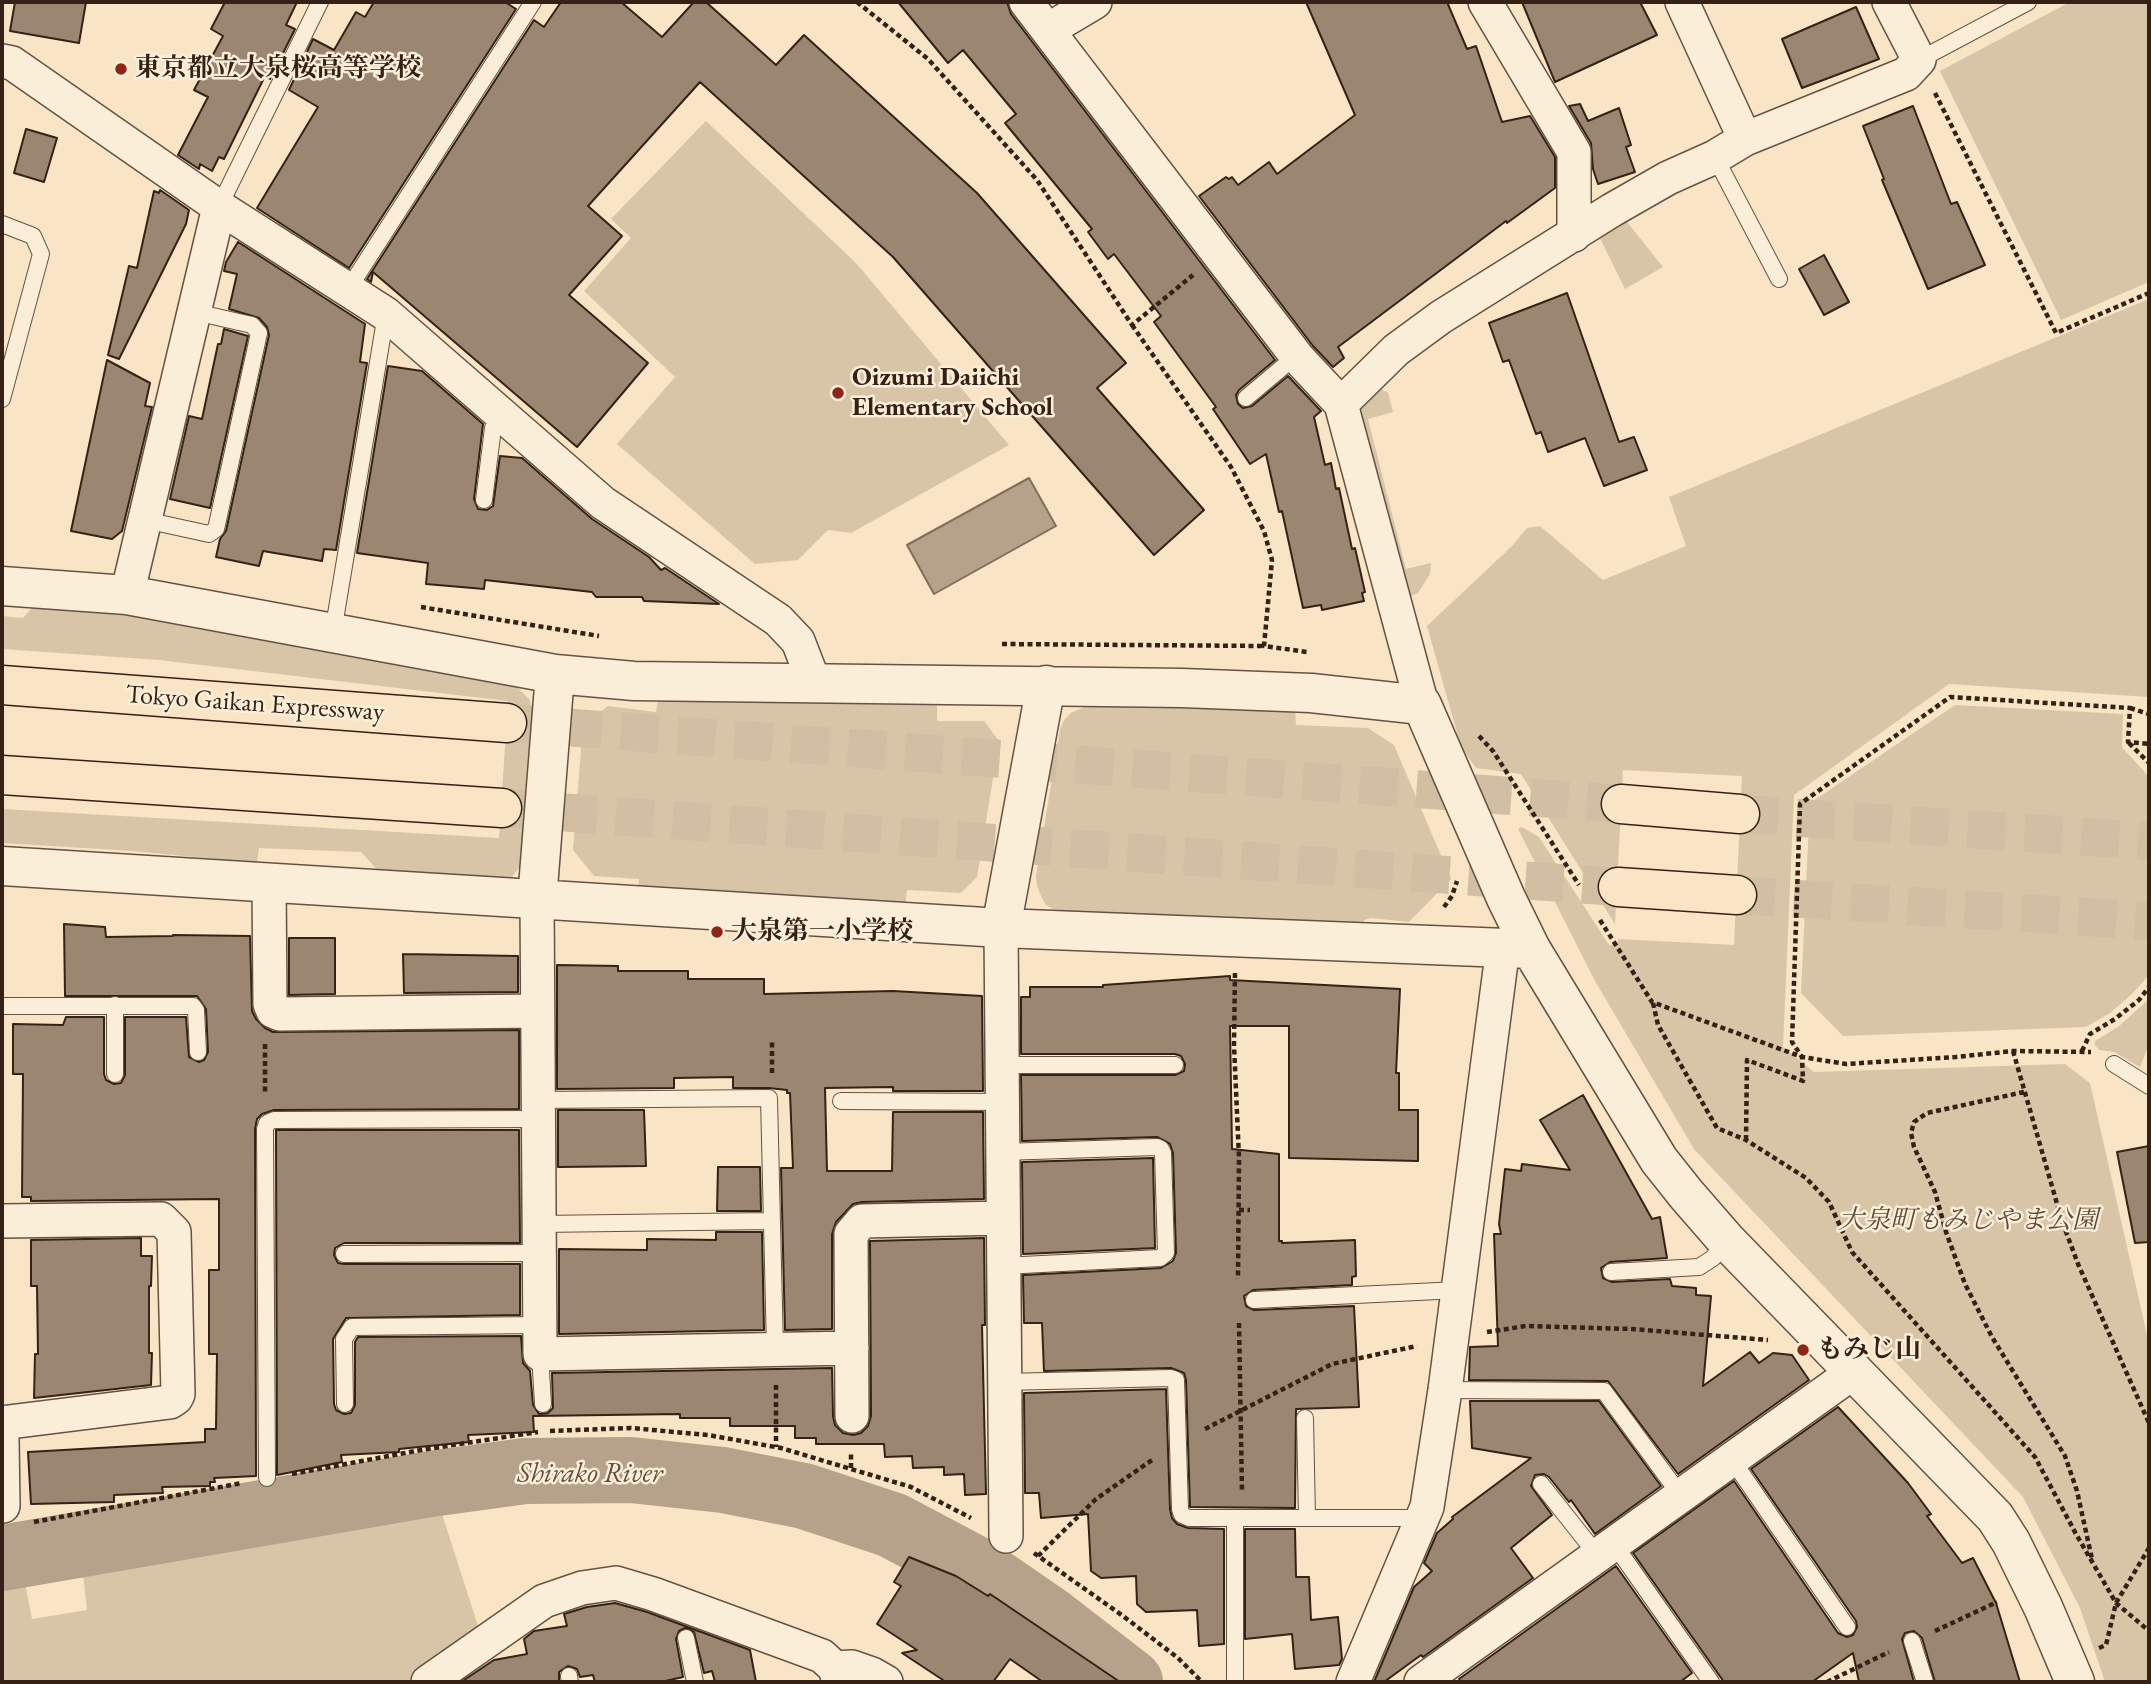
<!DOCTYPE html>
<meta charset="utf-8">
<style>
body{margin:0}
#map{position:relative;width:2151px;height:1684px;overflow:hidden;background:#f9e5c5;font-family:"EB Garamond",serif}
canvas{display:block}
.frame{position:absolute;inset:0;border:4px solid #352116;pointer-events:none}
</style>
<div id="map">
<canvas width="2151" height="1684"></canvas>
<div class="frame"></div>
</div>
<script>
const ctx = document.querySelector('canvas').getContext('2d');
ctx.lineJoin = 'round';
function fillPath(path, color) { ctx.fillStyle = color; ctx.fill(path, 'evenodd'); }
const shape = rows => new Path2D(rows.map(r => 'M' + r).join(''));
function strokePath(path, color, width, dash) { ctx.strokeStyle = color; ctx.lineWidth = width; ctx.lineCap = dash ? 'butt' : 'round'; ctx.setLineDash(dash || []); ctx.stroke(path); }
function write(font, color, halo, rows, align = 'center') {
  ctx.font = font + ' "EB Garamond","Noto Serif JP",serif'; ctx.lineWidth = 5; ctx.setLineDash([]); ctx.textBaseline = 'middle'; ctx.strokeStyle = halo; ctx.fillStyle = color; for (const [text, x, y, turn = 0] of rows) {
    ctx.save(); ctx.translate(x, y); ctx.rotate((+turn || 0) * Math.PI / 180); ctx.textAlign = isNaN(turn) ? turn : align; if (halo) ctx.strokeText(text, 0, 0); ctx.fillText(text, 0, 0); ctx.restore();
  }
}
fillPath(shape([
 [2070,2,2149,2,2149,282,2061,320,1940,71],
 [706,121,856,263,1009,445,851,533,828,530,798,560,755,564,617,444,675,377,584,291,631,238,611,219],
 [1623,217,1663,267,1625,289,1597,232],
 [2149,299,2149,697,1949,684,1794,795,1783,1047,1814,1072,2065,1064,2090,1083,2149,1344,2149,1682,2105,1682,2080,1608,2023,1497,1694,1149,1595,981,1518,829,1522,827,1539,837,1609,945,1618,945,1618,939,1734,945,1742,776,1623,770,1615,924,1521,774,1476,768,1461,747,1427,626,1512,546,1527,528,1540,526,1603,580,1686,546,1669,497],
 [1378,387,1388,393,1393,412,1368,419,1406,569,1431,563,1430,574,1418,593,1411,596,1408,595,1358,413],
 [38,601,127,611,513,683,530,700,532,713,525,849,519,868,511,878,502,880,381,874,361,852,259,848,257,863,133,851,2,843,2,809,499,838,508,701,159,660,2,649,2,616,23,618],
 [658,700,937,704,937,721,984,721,999,741,977,877,961,893,907,890,905,907,638,890,639,879,594,876,573,850,583,725,608,706,656,712],
 [1089,705,1295,711,1296,725,1368,728,1394,745,1451,879,1409,922,1371,918,1364,920,1362,926,1066,912,1053,909,1046,905,1041,896,1037,886,1036,876,1060,730,1064,720,1071,713],
 [1955,705,2123,714,2122,747,2149,777,2149,975,2132,994,2110,1013,2086,1027,1843,1036,1801,993,1810,803],
 [2149,999,2149,1044,2140,1067,2114,1052,2099,1050,2095,1045,2095,1041,2118,1027],
 [440,1508,479,1629,406,1682,2,1682,2,1586,25,1582,32,1619,87,1610,83,1574,169,1555]
]), '#d8c4a7');
const water = shape([
 [1029,478,1056,526,934,594,907,545,1029,478]
]);
fillPath(water, '#b6a28a');
strokePath(water, '#826e5c', 2);
strokePath(shape([
 [2,1558,430,1484,525,1471,631,1470,723,1480,804,1496,892,1525,977,1570,1051,1621,1130,1682]
]), '#b6a28a', 66);
const building = shape([
 [15,2,86,2,79,43,10,31,15,2],
 [225,2,297,2,286,25,295,29,270,79,265,76,224,159,219,157,212,171,200,164,199,169,178,155,208,97,194,90,223,36,211,29,225,2],
 [374,2,505,2,516,9,349,268,257,208,318,107,289,90,313,39,334,50,356,12,365,17,374,2],
 [561,2,621,2,662,37,694,2,706,2,776,65,804,35,977,193,1126,363,1097,388,1204,510,1154,555,893,257,700,82,588,206,622,236,569,295,648,363,577,447,373,272,371,282,367,279,534,20,544,27,561,2],
 [898,2,1007,2,1011,14,1275,360,1239,390,1236,395,1238,404,1243,408,1252,406,1288,376,1321,411,1314,417,1325,465,1331,463,1336,489,1339,488,1352,549,1355,548,1365,592,1362,593,1364,601,1322,610,1321,605,1303,608,1282,511,1279,512,1266,454,1250,464,1213,409,1216,407,1154,322,1161,316,1114,254,1108,259,1088,232,1092,229,1005,123,1016,114,963,50,948,63,898,2],
 [1306,2,1447,2,1467,49,1476,46,1502,122,1530,116,1555,157,1555,188,1507,223,1506,221,1338,347,1344,358,1333,367,1313,346,1199,196,1226,177,1229,179,1232,177,1238,185,1269,162,1277,174,1355,115,1306,2],
 [1522,2,1640,2,1657,35,1555,82,1522,2],
 [1856,7,1879,59,1802,88,1782,39,1856,7],
 [1580,104,1588,121,1619,108,1631,145,1626,147,1635,172,1598,184,1593,169,1591,143,1569,106,1580,104],
 [1913,106,1951,204,1957,202,1985,265,1928,289,1882,180,1884,179,1863,126,1913,106],
 [26,129,57,138,44,182,14,173,26,129],
 [160,190,189,210,186,224,119,359,108,355,129,266,137,268,154,191,159,193,160,190],
 [238,242,365,324,360,362,367,363,336,550,324,549,322,561,263,551,259,566,216,557,220,539,226,531,269,335,267,327,259,318,229,309,237,274,224,271,226,262,238,242],
 [1824,255,1849,302,1824,315,1799,269,1824,255],
 [1567,293,1619,442,1634,437,1647,470,1604,486,1585,438,1548,452,1541,432,1536,434,1509,360,1503,362,1489,323,1567,293],
 [224,329,248,336,210,508,170,499,189,416,202,419,218,344,221,344,224,329],
 [107,360,150,383,145,406,152,407,122,531,112,539,71,531,107,360],
 [388,366,422,371,483,424,474,499,478,509,487,510,493,506,500,456,522,458,592,519,649,557,661,570,665,568,719,604,644,601,642,597,596,597,592,592,485,580,484,589,426,584,428,563,357,553,388,366],
 [64,924,105,927,106,937,173,936,173,935,250,936,252,1011,256,1019,265,1028,273,1032,519,1030,519,1109,274,1110,262,1114,257,1119,255,1129,256,1476,214,1478,215,1482,210,1482,210,1486,162,1487,163,1493,114,1495,114,1502,31,1504,28,1452,205,1442,205,1429,216,1429,217,1354,209,1354,209,1270,219,1270,219,1199,31,1201,31,1197,22,1197,23,1074,13,1074,13,1024,63,1025,66,1017,104,1017,104,1074,106,1080,114,1084,121,1083,125,1075,125,1017,186,1017,189,1057,199,1062,204,1060,208,1052,206,1009,197,996,65,996,64,924],
 [289,938,335,938,335,994,289,995,289,938],
 [403,954,518,956,518,992,404,993,403,954],
 [557,965,618,966,618,971,688,971,688,979,764,979,764,994,893,991,982,996,983,1091,893,1091,893,1087,825,1088,827,1171,892,1171,893,1112,983,1112,984,1199,862,1202,853,1204,836,1222,832,1234,832,1329,785,1330,781,1168,793,1168,790,1093,787,1093,787,1090,769,1088,733,1088,733,1077,674,1078,674,1088,557,1089,557,965],
 [1230,976,1230,980,1400,989,1396,1073,1399,1073,1399,1110,1418,1110,1418,1161,1289,1158,1289,1026,1230,1026,1232,1149,1279,1154,1279,1241,1282,1241,1282,1243,1355,1240,1356,1276,1352,1277,1352,1285,1253,1290,1244,1296,1246,1306,1254,1310,1354,1306,1359,1407,1296,1409,1295,1508,1190,1507,1186,1380,1184,1373,1171,1368,1044,1371,1042,1323,1024,1323,1023,1275,1161,1268,1173,1261,1176,1253,1173,1153,1170,1144,1157,1137,1022,1141,1021,1075,1175,1075,1184,1071,1185,1064,1181,1056,1175,1054,1021,1054,1021,997,1030,997,1030,987,1103,987,1103,985,1230,976],
 [1583,1095,1652,1219,1660,1217,1667,1258,1610,1262,1601,1268,1603,1278,1612,1282,1670,1279,1672,1286,1696,1288,1696,1295,1711,1296,1703,1386,1750,1352,1759,1363,1773,1353,1792,1355,1809,1380,1678,1474,1608,1381,1469,1380,1470,1347,1498,1346,1494,1234,1501,1234,1499,1224,1505,1169,1521,1171,1522,1164,1570,1170,1540,1120,1583,1095],
 [558,1110,644,1110,646,1166,558,1167,558,1110],
 [276,1130,519,1130,520,1243,344,1243,335,1248,334,1255,338,1263,344,1264,520,1264,520,1315,346,1318,333,1339,334,1404,336,1410,344,1414,351,1413,355,1405,355,1342,358,1337,521,1336,523,1363,530,1371,533,1405,539,1414,548,1413,553,1408,552,1373,832,1368,833,1416,835,1425,843,1433,853,1435,861,1433,868,1426,871,1416,870,1241,984,1238,985,1325,982,1325,986,1494,965,1495,964,1474,944,1475,944,1467,913,1468,912,1456,885,1457,884,1444,816,1444,816,1438,795,1438,795,1426,730,1426,730,1418,680,1418,680,1414,533,1416,534,1432,468,1435,469,1442,399,1449,399,1452,341,1455,342,1462,277,1475,276,1130],
 [2149,1146,2149,1242,2135,1243,2117,1152,2149,1146],
 [1153,1158,1155,1248,1023,1254,1022,1162,1153,1158],
 [718,1167,760,1167,761,1211,717,1211,718,1167],
 [716,1232,762,1232,764,1330,559,1334,559,1249,647,1250,647,1239,716,1240,716,1232],
 [141,1238,141,1256,152,1256,151,1286,149,1286,149,1353,152,1353,151,1385,34,1398,35,1354,38,1354,37,1286,31,1286,31,1240,141,1238],
 [1166,1389,1170,1509,1172,1518,1177,1524,1188,1528,1224,1529,1224,1644,1199,1646,1197,1610,1146,1612,1137,1604,1136,1576,1101,1578,1091,1571,1088,1514,1041,1518,1039,1493,1025,1493,1024,1393,1166,1389],
 [1470,1401,1599,1401,1661,1486,1595,1534,1571,1500,1569,1502,1549,1477,1544,1474,1535,1475,1531,1486,1552,1515,1511,1548,1533,1578,1423,1657,1421,1655,1384,1682,1374,1682,1414,1587,1432,1571,1424,1563,1437,1533,1453,1519,1452,1517,1531,1458,1472,1448,1470,1401],
 [1838,1407,1908,1483,1931,1514,1927,1516,1962,1563,1973,1558,1996,1603,2020,1682,1935,1682,1922,1638,1914,1631,1905,1633,1902,1639,1914,1682,1859,1682,1853,1653,1812,1682,1724,1682,1633,1553,1734,1481,1838,1633,1847,1637,1853,1635,1857,1627,1856,1621,1751,1469,1838,1407],
 [1245,1529,1295,1529,1296,1577,1309,1577,1311,1620,1338,1617,1342,1659,1339,1665,1295,1669,1292,1634,1245,1639,1245,1529],
 [909,1557,956,1576,988,1596,990,1594,1120,1682,1043,1682,1010,1659,993,1682,946,1682,902,1653,917,1650,877,1624,901,1586,894,1582,909,1557],
 [1616,1566,1692,1673,1680,1682,1461,1682,1459,1679,1616,1566],
 [615,1603,647,1612,750,1650,756,1682,715,1682,712,1671,704,1673,694,1632,685,1628,679,1631,676,1639,683,1677,661,1682,595,1682,593,1675,580,1677,577,1669,568,1666,559,1672,559,1681,550,1682,461,1682,494,1660,527,1654,524,1639,534,1631,567,1626,564,1614,587,1607,615,1603]
]);
fillPath(building, '#9b8771');
strokePath(building, '#352116', 2);
strokePath(shape([
 [507,723,1621,804],
 [502,808,1618,887],
 [1740,814,2149,841],
 [1737,895,2149,921]
]), '#d2bea2', 38, [38, 19]);
const service = shape([
 [1919,60,2028,2],
 [1715,157,1779,279],
 [219,207,320,2],
 [2,224,33,236,41,254,2,399],
 [347,291,533,2],
 [1246,398,1297,355],
 [484,500,493,428,503,415],
 [145,520,209,534,216,529,259,333,252,325,195,312],
 [333,632,386,314],
 [115,1005,115,1074],
 [2,1006,193,1006,196,1010,198,1052],
 [2114,1064,2149,1086],
 [1002,1065,1175,1065],
 [538,1100,769,1098,775,1349],
 [841,1101,1003,1102],
 [1002,1152,1157,1147,1161,1149,1163,1153,1166,1253,1160,1258,1003,1266],
 [539,1224,771,1221],
 [344,1254,539,1253],
 [1611,1272,1699,1267,1713,1258,1726,1240],
 [1254,1300,1458,1290],
 [540,1354,543,1404],
 [1004,1382,1171,1378,1176,1380,1180,1509,1182,1515,1189,1518,1423,1518],
 [1445,1390,1604,1391,1681,1496],
 [345,1404,344,1339,352,1327,540,1325],
 [1305,1418,1307,1518],
 [1733,1461,1847,1627],
 [267,1478,265,1129,267,1123,274,1120,538,1119],
 [1541,1484,1598,1556],
 [1235,1518,1235,1682],
 [1614,1544,1711,1682],
 [686,1638,695,1682],
 [1912,1641,1925,1682],
 [569,1676,570,1682]
]);
const minor = shape([
 [1026,2,1298,358,1341,404,1422,705],
 [1485,2,1574,152,1574,235],
 [1682,2,1745,139],
 [1048,30,1095,2],
 [2,61,12,63,219,207,386,314,603,503,778,620,798,641,815,685],
 [1341,404,1396,350,1441,317,1612,210,1668,178,1715,157,1745,139,1906,74,1919,60,1889,2],
 [127,595,219,207],
 [269,882,270,1004,273,1011,280,1014,537,1011],
 [537,900,540,1354,852,1348],
 [1001,928,1006,1536],
 [2,1221,161,1219,174,1232,178,1394,176,1398,170,1402,2,1423],
 [852,1416,851,1234,862,1221,1003,1218],
 [2,1440,3,1506],
 [835,1668,852,1667,872,1674,886,1682],
 [428,1682,544,1601,582,1588,616,1583,653,1594,822,1656,835,1668,839,1682],
 [1353,1682,1427,1507,1445,1390,1503,947],
 [1421,1682,1855,1371]
]);
const tertiary = shape([
 [2,586,127,595,555,674,634,681,1182,688,1311,693,1422,705,1506,898,1531,949,1659,1160,1686,1194,1726,1240,1995,1517,2011,1542,2043,1607,2075,1682],
 [2,866,1001,928,1531,949],
 [537,900,555,674],
 [1001,928,1046,685]
]);
const motorway = shape([
 [2,685,507,723],
 [2,775,502,808],
 [1621,804,1740,814],
 [1618,887,1737,895]
]);
strokePath(service, '#665242', 18);
strokePath(minor, '#665242', 36);
strokePath(tertiary, '#665242', 41);
strokePath(motorway, '#352116', 41);
strokePath(shape([
 [857,2,928,59,1037,180,1132,325,1193,275],
 [1935,93,2056,333,2149,293],
 [1132,325,1231,467,1264,531,1272,560,1264,646,1307,652],
 [421,607,599,636],
 [1002,644,1264,646],
 [2130,708,2149,714],
 [1479,736,1493,751,1579,885],
 [2129,743,2149,763],
 [1444,907,1452,896,1457,881],
 [1600,920,1652,1002,1802,1057,1846,1064,1956,1057,2013,1051,2091,1052],
 [1235,973,1234,1045,1239,1158,1238,1279],
 [1653,1003,1658,1025,1717,1128,1746,1140,1806,1178,1829,1202,1852,1252,2035,1457,2076,1534,2116,1603,2149,1631],
 [265,1044,265,1095],
 [2013,1051,2062,1221,2078,1264,2149,1423],
 [2082,1051,2090,1034,2115,1019,2139,1000,2149,987],
 [772,1073,772,1039],
 [2024,1092,1927,1113,1914,1122,1911,1133,1914,1147,1935,1192,1946,1232,1965,1284,1992,1337,2065,1456,2077,1491,2092,1559],
 [1746,1140,1747,1060,1803,1081,1802,1057,1792,1042,1800,804,1950,697,2130,708,2128,742,2149,744],
 [1239,1210,1250,1210],
 [1239,1323,1242,1492],
 [1487,1332,1526,1326,1632,1329,1768,1340],
 [776,1385,776,1447],
 [1205,1429,1332,1364,1417,1346],
 [550,1431,631,1428,708,1435,781,1448,911,1487,971,1518],
 [851,1468,851,1451],
 [292,1474,421,1450,538,1432],
 [34,1522,242,1483],
 [1034,1553,1123,1616,1178,1658,1202,1682],
 [1038,1556,1096,1499,1152,1460],
 [1935,1631,1997,1602],
 [2099,1648,2106,1645,2116,1603,2149,1548],
 [1827,1682,1889,1652]
]), '#352116', 4.5, [5, 3.5]);
strokePath(service, '#fbeed9', 16);
strokePath(minor, '#fbeed9', 33);
strokePath(tertiary, '#fbeed9', 38);
strokePath(motorway, '#f9e5c5', 38);
for (const [x, y, r, color] of [
 [121,69,7,"#8f2418"],
 [838,393,7,"#8f2418"],
 [717,932,7,"#8f2418"],
 [1803,1350,7,"#8f2418"]
]) { const dot = new Path2D(); dot.arc(x, y, r, 0, 2 * Math.PI); ctx.fillStyle = color; ctx.fill(dot); strokePath(dot, '#fbeed9', 2.5); }
write('bold 26px', '#352116', '#fbeed9', [
 ["東京都立大泉桜高等学校",135,69],
 ["Oizumi Daiichi",852,378],
 ["Elementary School",852,408],
 ["大泉第一小学校",731,932],
 ["もみじ山",1817,1350]
], 'left');
write('26px', '#352116', '#fbeed9', [
 ["Tokyo Gaikan Expressway",255,704,4]
]);
write('italic 26px', '#5e4a3a', '#fbeed9', [
 ["大泉町もみじやま公園",1968,1221]
]);
write('italic 28px', '#624e3f', '#fbeed9', [
 ["Shirako River",590,1474]
]);
</script>
